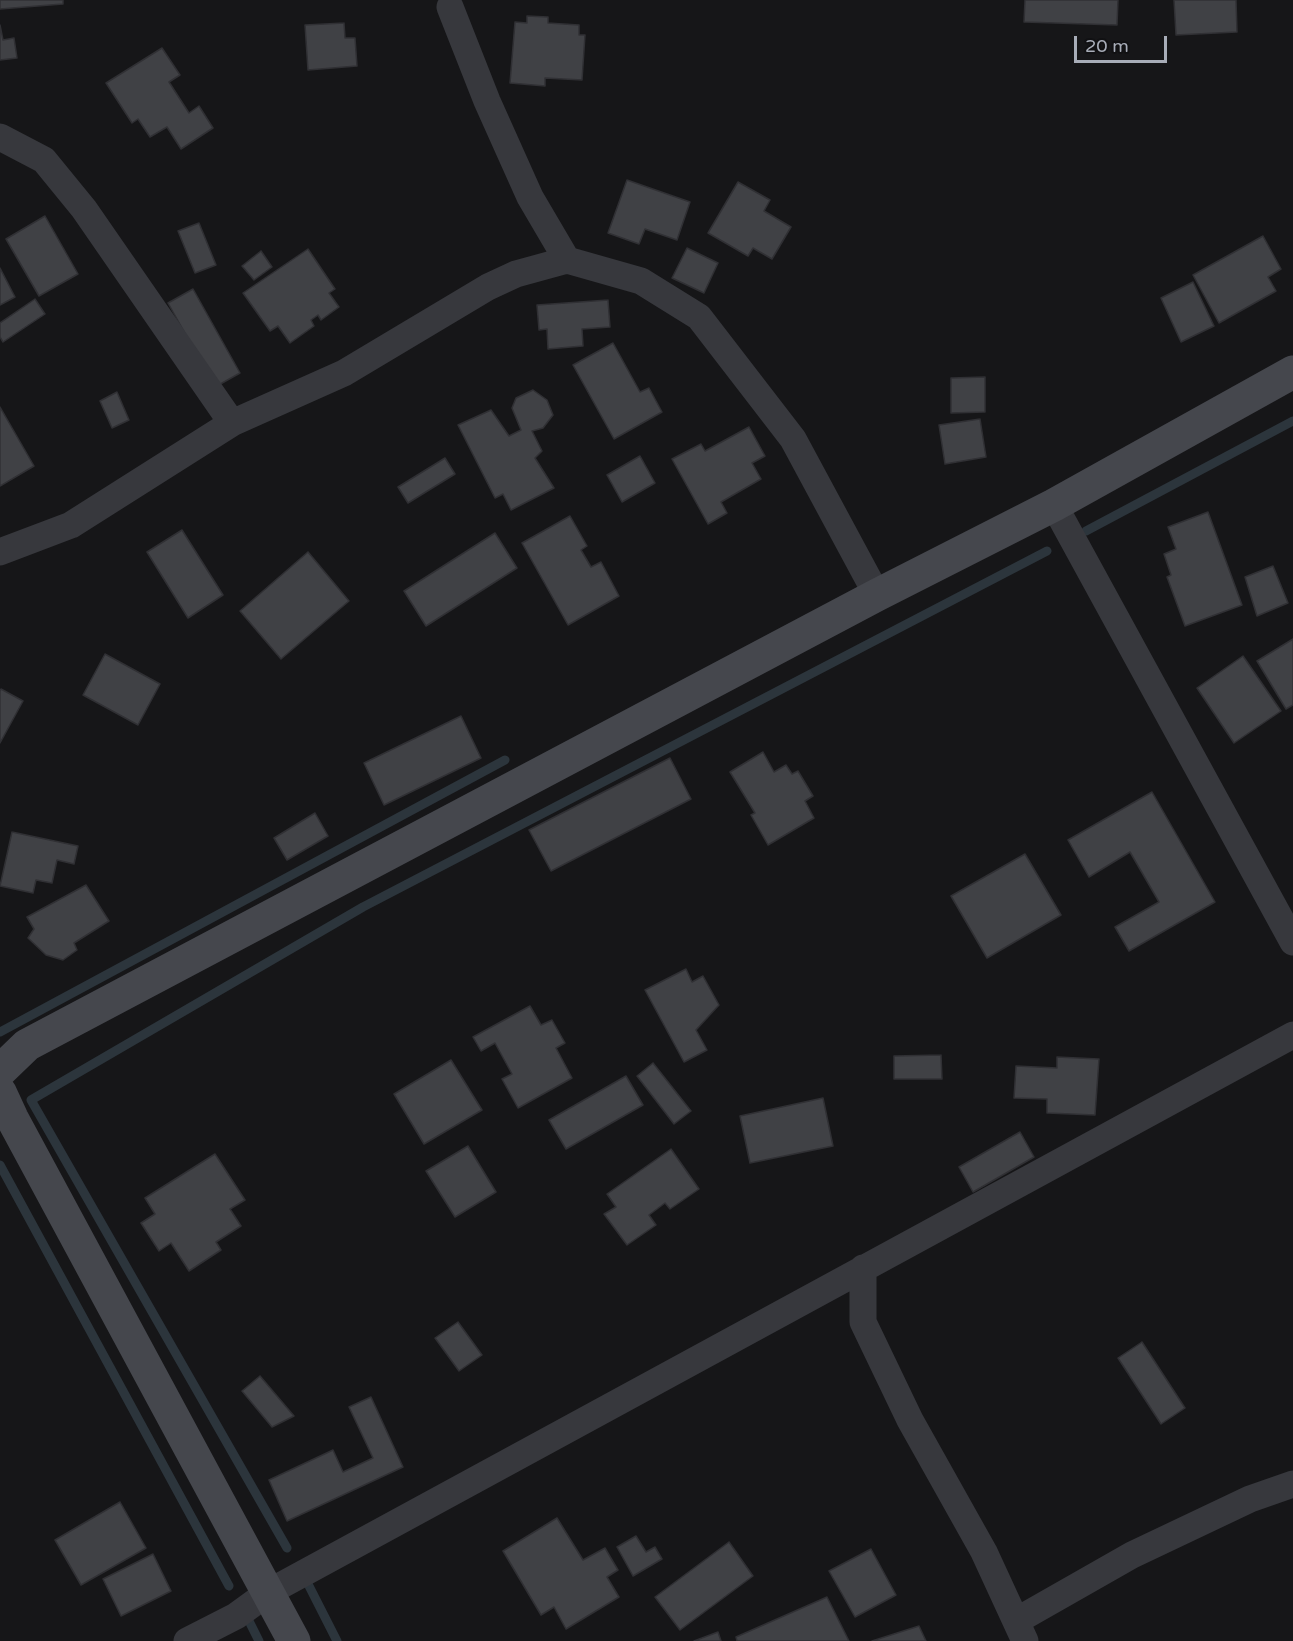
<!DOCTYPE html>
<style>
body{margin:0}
#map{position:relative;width:1293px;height:1641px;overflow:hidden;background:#161618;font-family:"Varela Round",sans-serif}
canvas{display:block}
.scale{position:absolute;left:1074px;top:36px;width:93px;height:27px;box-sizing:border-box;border:3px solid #a8adb8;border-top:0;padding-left:8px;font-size:18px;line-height:21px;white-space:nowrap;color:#a8adb8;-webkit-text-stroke:4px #111113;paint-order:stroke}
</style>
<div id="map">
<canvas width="1293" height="1641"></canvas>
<div class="scale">20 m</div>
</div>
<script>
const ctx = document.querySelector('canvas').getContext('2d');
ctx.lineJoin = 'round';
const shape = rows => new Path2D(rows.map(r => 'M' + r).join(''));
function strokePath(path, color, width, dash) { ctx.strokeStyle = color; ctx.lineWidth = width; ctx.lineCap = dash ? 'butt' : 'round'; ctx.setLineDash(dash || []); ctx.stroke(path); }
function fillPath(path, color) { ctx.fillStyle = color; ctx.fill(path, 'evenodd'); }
strokePath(shape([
 [1086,531,1293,421],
 [0,1032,505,760],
 [0,1165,229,1586],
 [287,1548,31,1100,363,907,1047,551],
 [307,1582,337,1641],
 [248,1619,259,1641]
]), '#2c353c', 9);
const building = shape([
 [0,0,63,0,63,4,0,9,0,0],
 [1025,0,1118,0,1117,25,1024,22,1025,0],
 [1174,0,1236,0,1237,32,1176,35,1174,0],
 [527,16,548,17,548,23,579,25,579,35,585,35,582,80,545,78,545,86,510,83,515,22,527,23,527,16],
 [344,23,345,38,355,38,357,66,308,70,305,25,344,23],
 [0,25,3,40,14,38,17,58,0,60,0,25],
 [162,48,180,75,169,82,189,113,199,106,213,128,181,149,167,127,150,137,138,119,132,123,106,83,162,48],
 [627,180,690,202,677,240,645,229,639,244,608,233,627,180],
 [738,182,770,200,764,211,791,227,772,259,753,248,748,256,708,233,738,182],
 [45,216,78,274,39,296,6,239,45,216],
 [199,223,216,265,195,273,178,231,199,223],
 [1263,236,1281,269,1268,277,1276,291,1219,323,1193,275,1263,236],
 [687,248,718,263,704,293,672,278,687,248],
 [308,249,335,289,329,293,339,307,321,320,318,315,311,320,314,326,290,343,278,326,270,331,243,293,308,249],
 [261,251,272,267,254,280,242,266,261,251],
 [0,268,15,297,0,305,0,268],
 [1193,282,1214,326,1181,342,1161,298,1193,282],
 [193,289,240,373,215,387,168,303,193,289],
 [35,299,45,314,3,342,0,337,0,323,35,299],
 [608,300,610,327,582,329,583,346,548,349,547,329,539,330,537,305,608,300],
 [613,343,640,392,649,388,662,412,614,439,573,365,613,343],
 [985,377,985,412,951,413,951,378,985,377],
 [533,390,547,400,553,415,543,428,532,431,542,451,535,458,554,488,511,510,503,494,495,498,458,425,491,410,509,436,521,430,512,408,516,398,533,390],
 [117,392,129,420,112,428,100,401,117,392],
 [0,407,34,466,0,486,0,407],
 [980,419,986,457,945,464,939,425,980,419],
 [749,427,765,456,752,463,761,479,721,502,727,513,708,524,672,459,701,444,705,451,749,427],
 [640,456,655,483,622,502,607,475,640,456],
 [445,458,455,474,408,503,398,487,445,458],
 [1208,512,1242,605,1185,626,1167,577,1171,575,1164,554,1176,549,1168,527,1208,512],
 [570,516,587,546,581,550,591,567,601,562,619,596,568,625,522,543,570,516],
 [182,530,223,595,188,618,147,552,182,530],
 [495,533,517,568,426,626,404,591,495,533],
 [308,552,349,601,281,659,240,611,308,552],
 [1273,566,1288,603,1257,616,1245,577,1273,566],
 [1293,639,1293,705,1286,709,1257,661,1293,639],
 [105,654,160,684,138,725,83,695,105,654],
 [1243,656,1281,711,1234,743,1197,688,1243,656],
 [1,689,23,701,0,743,0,691,1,689],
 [461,716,481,758,384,805,364,763,461,716],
 [763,752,774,772,786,765,792,774,798,771,813,796,805,801,814,818,768,845,751,815,755,813,730,772,763,752],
 [670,758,691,799,551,871,529,830,670,758],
 [1152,792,1215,902,1129,951,1115,927,1159,902,1130,852,1089,877,1068,840,1152,792],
 [315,813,328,836,287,860,274,838,315,813],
 [12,832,78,846,74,864,57,860,52,883,36,880,33,893,0,886,12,832],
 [1025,854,1061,915,987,958,951,896,1025,854],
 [86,885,109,921,74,943,77,950,63,960,46,955,28,938,34,929,27,917,86,885],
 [686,969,692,982,703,976,719,1005,696,1030,707,1050,684,1062,645,990,686,969],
 [530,1006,541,1025,552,1020,565,1043,556,1048,572,1078,518,1108,502,1079,512,1074,495,1043,481,1051,473,1037,530,1006],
 [941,1055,942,1079,894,1079,894,1056,941,1055],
 [1057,1057,1099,1059,1095,1115,1047,1113,1047,1099,1014,1098,1016,1066,1057,1068,1057,1057],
 [451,1060,482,1110,424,1144,394,1094,451,1060],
 [653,1063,691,1111,674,1124,637,1076,653,1063],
 [626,1076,643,1105,566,1149,549,1120,626,1076],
 [823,1098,833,1146,750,1163,740,1116,823,1098],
 [1020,1132,1034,1157,973,1192,959,1167,1020,1132],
 [468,1146,496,1192,455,1217,426,1171,468,1146],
 [671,1149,699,1189,670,1209,665,1203,649,1215,656,1225,627,1245,604,1214,616,1207,607,1194,671,1149],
 [215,1154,245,1200,230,1209,241,1226,216,1242,221,1250,189,1271,171,1243,159,1251,141,1223,155,1214,145,1198,215,1154],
 [458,1322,482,1355,459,1371,435,1338,458,1322],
 [1142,1342,1185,1408,1161,1424,1118,1358,1142,1342],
 [260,1376,294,1416,272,1427,242,1391,260,1376],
 [371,1397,403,1467,287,1521,269,1480,333,1450,343,1472,373,1458,349,1407,371,1397],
 [120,1502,146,1548,81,1585,55,1540,120,1502],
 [557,1518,583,1560,605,1548,618,1570,607,1577,619,1597,566,1629,554,1607,541,1615,503,1551,557,1518],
 [636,1536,646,1552,655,1547,662,1559,633,1576,617,1547,636,1536],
 [729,1542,753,1576,680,1630,655,1597,729,1542],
 [871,1549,896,1595,855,1617,829,1571,871,1549],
 [153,1554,171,1591,121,1616,103,1579,153,1554],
 [827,1597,849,1641,737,1641,736,1637,827,1597],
 [919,1626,926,1641,872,1641,919,1626],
 [718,1632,721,1641,694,1641,718,1632]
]);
fillPath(building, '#404145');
strokePath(building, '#303034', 1.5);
strokePath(shape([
 [450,7,487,101,530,197,567,260],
 [0,137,44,160,84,209,232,423],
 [1054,505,1293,942],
 [0,552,71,525,232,423,344,373,488,287,516,274,567,260,641,281,699,317,793,439,877,595],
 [863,1268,863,1322,910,1420,984,1552,1025,1641],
 [1016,1621,1132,1555,1250,1499,1293,1484],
 [187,1641,236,1616,269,1592,1293,1035]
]), '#37383d', 27);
strokePath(shape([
 [0,1071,27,1045,877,595,1054,505,1293,372],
 [0,1092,12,1118,294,1641]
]), '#45474d', 33);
</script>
